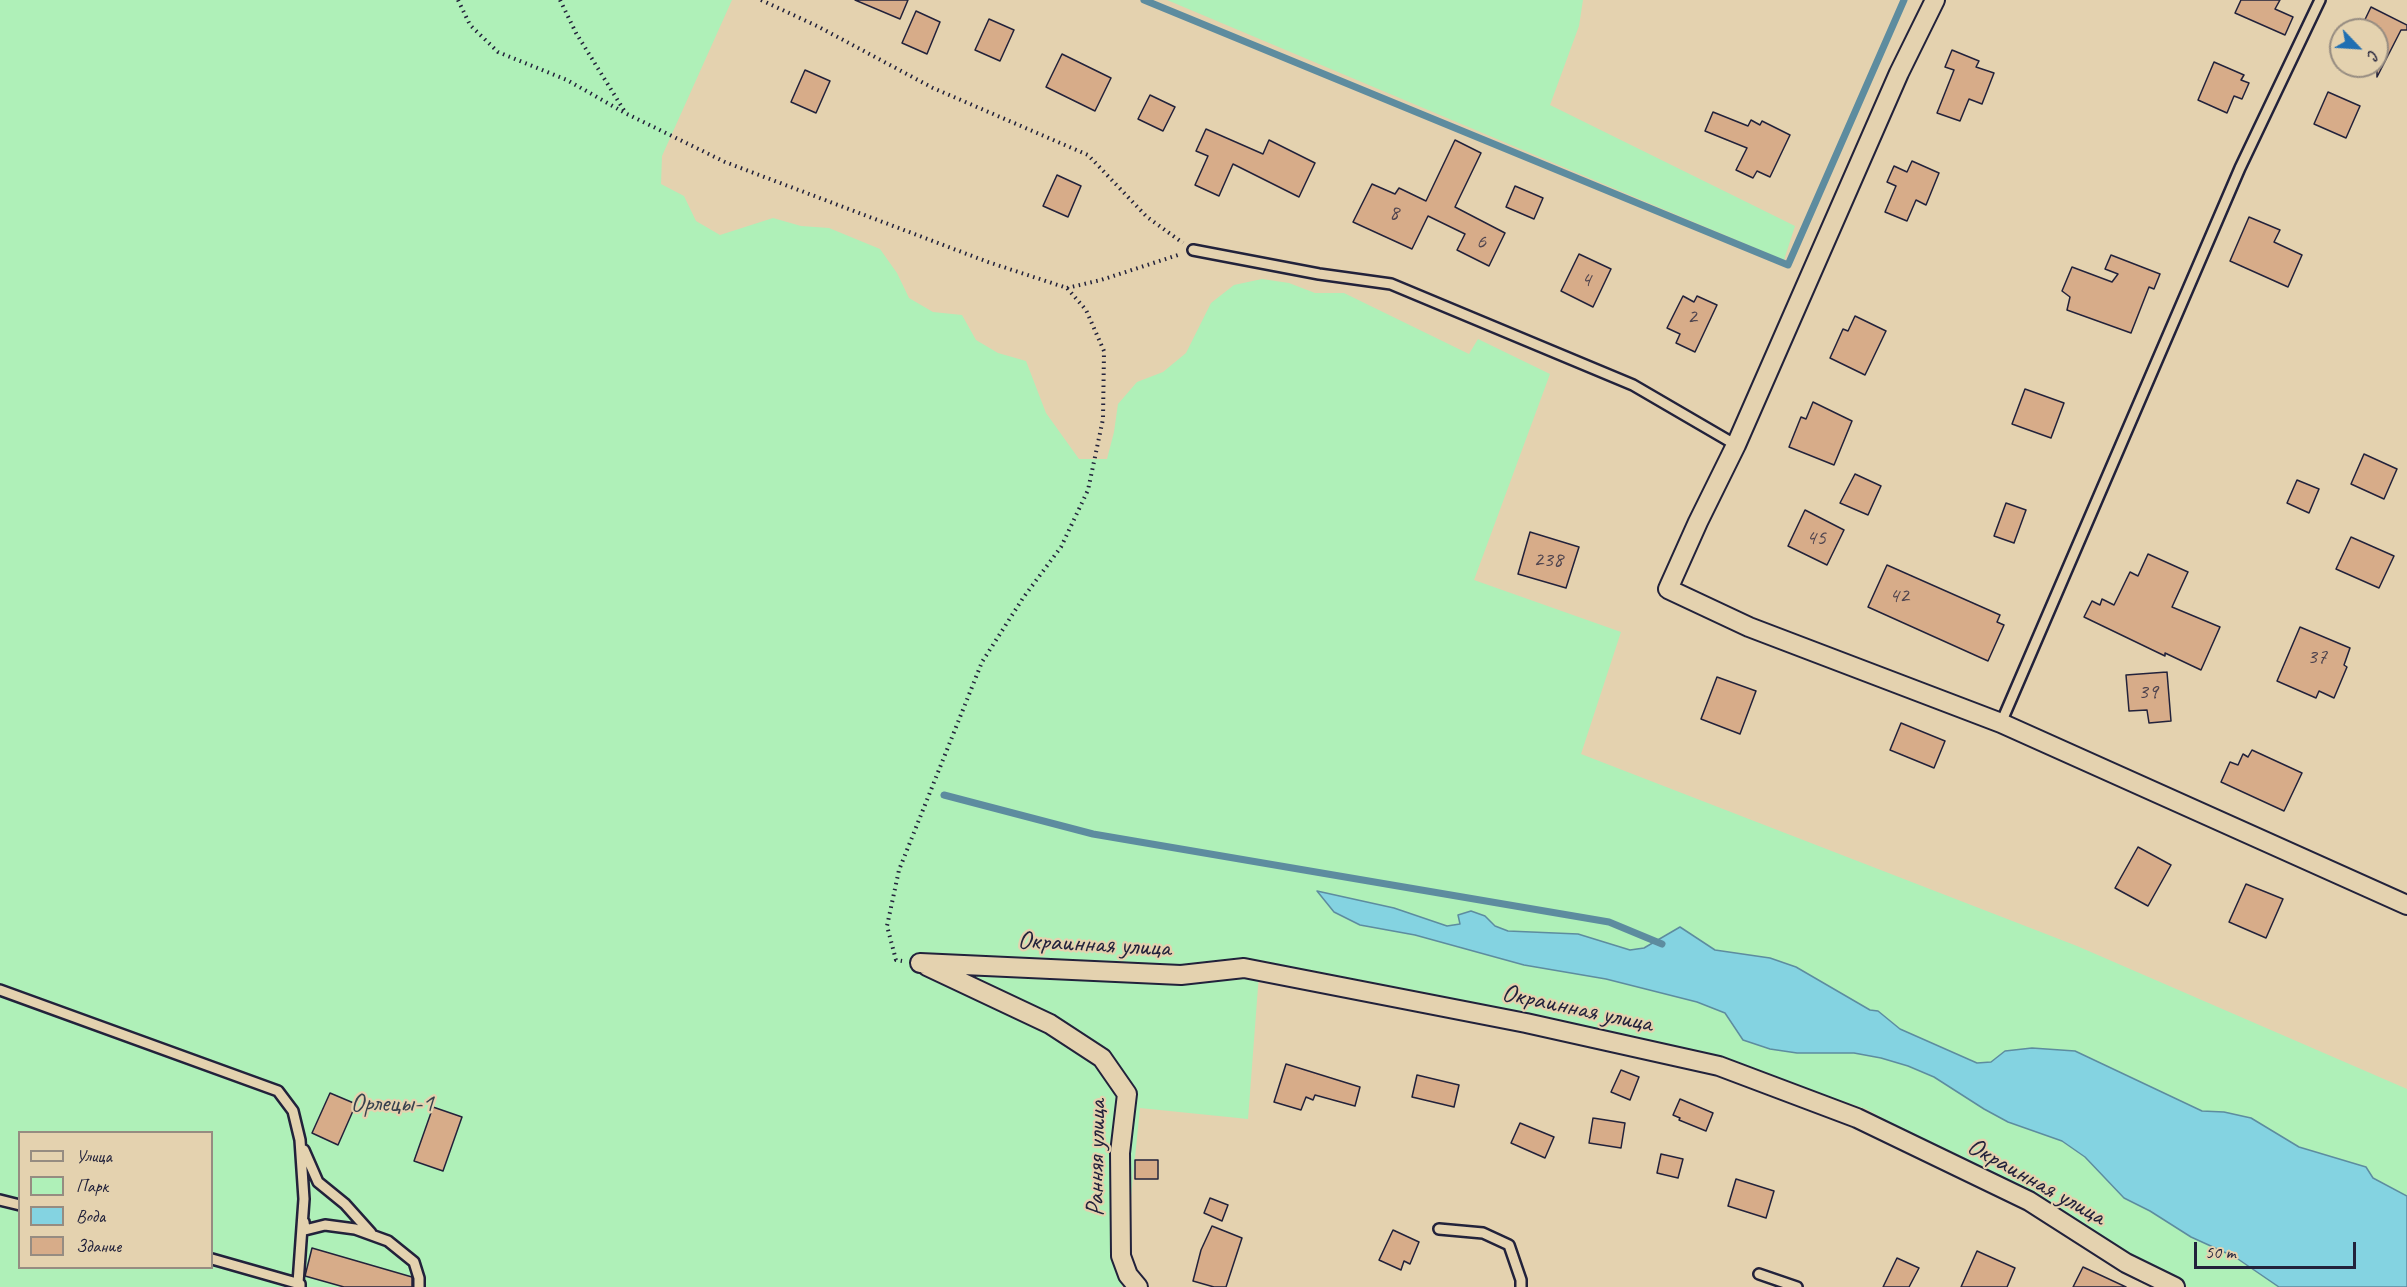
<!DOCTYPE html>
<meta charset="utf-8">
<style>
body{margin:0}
#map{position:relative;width:2407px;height:1287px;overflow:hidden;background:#e4d2af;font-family:Caveat,sans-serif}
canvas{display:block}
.legend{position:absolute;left:18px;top:1131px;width:195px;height:138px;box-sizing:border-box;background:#e4d2af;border:2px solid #968c81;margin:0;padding:8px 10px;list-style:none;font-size:18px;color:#22223b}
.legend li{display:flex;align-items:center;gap:12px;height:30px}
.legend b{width:30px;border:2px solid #968c81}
.north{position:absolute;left:2329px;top:18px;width:60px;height:60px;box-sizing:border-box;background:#e4d2af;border:2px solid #968c81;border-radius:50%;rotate:115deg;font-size:16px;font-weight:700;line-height:24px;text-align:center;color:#22223b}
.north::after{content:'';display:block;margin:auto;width:21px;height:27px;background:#1f6fb2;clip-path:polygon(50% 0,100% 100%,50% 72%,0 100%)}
.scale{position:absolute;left:2194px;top:1242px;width:162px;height:27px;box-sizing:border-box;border:3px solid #22223b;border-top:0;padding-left:8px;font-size:18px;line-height:21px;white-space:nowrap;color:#22223b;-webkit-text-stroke:4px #e4d2af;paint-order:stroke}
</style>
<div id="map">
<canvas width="2407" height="1287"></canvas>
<ul class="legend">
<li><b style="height:8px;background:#e4d2af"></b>Улица</li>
<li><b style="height:16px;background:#aff0b8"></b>Парк</li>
<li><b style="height:16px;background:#84d3e1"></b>Вода</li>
<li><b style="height:16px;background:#d7ac89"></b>Здание</li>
</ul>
<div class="north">С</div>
<div class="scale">50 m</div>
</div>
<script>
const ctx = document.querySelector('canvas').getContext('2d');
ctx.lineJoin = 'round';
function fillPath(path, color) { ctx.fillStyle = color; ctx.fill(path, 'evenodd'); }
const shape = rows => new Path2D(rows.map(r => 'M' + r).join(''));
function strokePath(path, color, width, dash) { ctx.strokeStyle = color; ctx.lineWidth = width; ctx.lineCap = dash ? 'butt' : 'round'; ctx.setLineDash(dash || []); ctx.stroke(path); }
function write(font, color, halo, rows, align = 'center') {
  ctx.font = font + ' Caveat,sans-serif'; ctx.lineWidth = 4.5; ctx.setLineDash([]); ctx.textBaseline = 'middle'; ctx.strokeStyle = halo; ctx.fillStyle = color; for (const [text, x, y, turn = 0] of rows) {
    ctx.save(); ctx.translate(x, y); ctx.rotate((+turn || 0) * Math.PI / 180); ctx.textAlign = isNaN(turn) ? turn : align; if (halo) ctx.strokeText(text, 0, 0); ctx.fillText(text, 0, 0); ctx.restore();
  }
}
fillPath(shape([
 [0,0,732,0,662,156,661,184,684,196,696,221,720,235,773,218,801,226,829,228,880,249,897,273,909,298,933,312,962,315,976,340,998,353,1026,361,1046,413,1079,459,1107,459,1114,432,1118,404,1137,382,1163,372,1186,353,1211,303,1234,285,1262,279,1289,283,1315,293,1344,293,1469,354,1478,339,1550,374,1474,580,1621,632,1581,754,2077,946,2407,1089,2407,1196,2373,1178,2366,1167,2299,1147,2251,1118,2224,1112,2202,1111,2075,1051,2032,1048,2005,1051,1991,1062,1977,1063,1900,1029,1878,1012,1870,1010,1770,958,1715,950,1680,927,1644,948,1630,950,1578,934,1508,931,1495,926,1485,916,1461,924,1447,926,1394,908,1318,891,1360,925,1415,935,1524,965,1606,979,1697,1002,1725,1013,1743,1040,1770,1049,1797,1053,1854,1053,1881,1058,1908,1066,1934,1077,1984,1109,2008,1122,2062,1141,2085,1157,2124,1198,2150,1211,2191,1237,2235,1257,2279,1287,2188,1287,1866,1109,1720,1060,1260,961,1248,1119,1140,1108,1122,1287,0,1287],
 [20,1132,212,1132,212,1268,20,1268],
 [1167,0,1583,0,1579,26,1550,105,1795,226,1784,260]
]), '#aff0b8');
const water = shape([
 [1317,891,1394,908,1447,926,1460,924,1458,915,1471,911,1485,916,1495,926,1508,931,1578,934,1630,950,1644,948,1680,927,1715,950,1770,958,1796,967,1870,1010,1878,1011,1900,1029,1977,1063,1991,1062,2005,1051,2032,1048,2075,1051,2202,1111,2224,1112,2251,1118,2299,1147,2366,1167,2373,1178,2407,1196,2407,1287,2279,1287,2235,1257,2191,1237,2150,1211,2124,1198,2085,1157,2062,1141,2008,1122,1984,1109,1934,1077,1908,1066,1881,1058,1854,1053,1797,1053,1770,1049,1743,1040,1725,1013,1697,1002,1606,979,1524,965,1415,935,1360,925,1334,912,1317,891]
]);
fillPath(water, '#84d3e1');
strokePath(water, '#5d8c9f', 1.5);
strokePath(shape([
 [1144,0,1788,265,1904,0],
 [944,795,1093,834,1609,922,1662,944]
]), '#5d8c9f', 7);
const building = shape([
 [855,0,908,0,900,19,855,0],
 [2241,0,2280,0,2275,9,2293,17,2285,35,2235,13,2241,0],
 [2371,7,2407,25,2407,30,2401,30,2377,77,2377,30,2360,30,2371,7],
 [916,11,940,22,927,54,902,43,916,11],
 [989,19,1014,30,1000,61,975,50,989,19],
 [1952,50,1979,61,1976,67,1994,73,1982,104,1969,99,1960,121,1937,113,1954,70,1945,67,1952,50],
 [1062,54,1111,78,1095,111,1046,87,1062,54],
 [2214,62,2244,75,2241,80,2249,83,2242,99,2234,96,2227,113,2198,100,2214,62],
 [805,70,830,81,816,113,791,102,805,70],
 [2328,92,2360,106,2346,138,2314,124,2328,92],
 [1150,95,1175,107,1163,131,1138,119,1150,95],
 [1713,112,1748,126,1751,120,1760,125,1762,121,1790,135,1770,177,1757,171,1753,178,1736,170,1747,148,1705,131,1713,112],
 [1206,129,1263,154,1269,140,1315,163,1299,197,1233,164,1219,196,1195,185,1208,156,1196,151,1206,129],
 [1455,140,1481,153,1455,207,1505,233,1489,266,1457,250,1465,234,1428,216,1412,249,1353,222,1372,184,1395,194,1399,188,1426,201,1455,140],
 [1912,161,1939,173,1926,205,1916,200,1907,221,1885,212,1896,186,1887,182,1894,166,1907,172,1912,161],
 [1057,175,1081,186,1068,217,1043,206,1057,175],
 [1515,186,1543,198,1534,219,1506,207,1515,186],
 [2249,217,2280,230,2274,242,2302,255,2288,287,2230,261,2249,217],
 [1579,254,1611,269,1593,307,1561,291,1579,254],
 [2111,255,2160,274,2154,289,2149,287,2131,333,2067,310,2070,297,2062,291,2072,267,2112,282,2118,274,2105,269,2111,255],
 [1683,296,1694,302,1697,296,1717,305,1695,352,1676,343,1680,334,1667,328,1683,296],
 [1855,316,1886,331,1865,375,1830,358,1843,329,1848,331,1855,316],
 [2025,389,2064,403,2051,438,2012,424,2025,389],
 [1813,402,1852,421,1834,465,1789,447,1801,417,1806,419,1813,402],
 [2364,454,2397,469,2384,499,2351,484,2364,454],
 [1855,474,1881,486,1868,515,1840,503,1855,474],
 [2297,480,2319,489,2309,513,2287,503,2297,480],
 [2006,503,2026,510,2014,543,1994,536,2006,503],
 [1805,510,1844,530,1827,565,1788,546,1805,510],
 [1530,532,1579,547,1566,588,1518,574,1530,532],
 [2351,537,2394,556,2379,588,2336,569,2351,537],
 [2148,554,2188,572,2172,607,2220,627,2201,670,2165,653,2165,656,2084,617,2092,601,2100,605,2102,599,2114,605,2130,572,2138,576,2148,554],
 [1887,565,2000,615,1997,622,2004,625,1988,661,1868,607,1887,565],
 [2300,627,2350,648,2344,665,2347,667,2334,698,2319,691,2316,698,2277,681,2300,627],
 [2167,672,2171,721,2149,723,2147,710,2129,711,2126,675,2167,672],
 [1717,677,1756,691,1740,734,1701,719,1717,677],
 [1901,723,1945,741,1934,768,1890,750,1901,723],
 [2252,750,2302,773,2284,811,2221,782,2230,762,2238,765,2243,754,2248,757,2252,750],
 [2138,847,2171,865,2148,906,2115,888,2138,847],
 [2246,884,2283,899,2266,938,2229,922,2246,884],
 [1286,1064,1360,1087,1355,1106,1315,1095,1313,1100,1306,1097,1301,1110,1274,1102,1286,1064],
 [1621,1070,1639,1077,1630,1100,1611,1092,1621,1070],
 [1417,1075,1459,1085,1454,1107,1412,1097,1417,1075],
 [330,1093,356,1104,338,1145,312,1133,330,1093],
 [1680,1099,1713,1113,1706,1131,1679,1120,1680,1118,1673,1115,1680,1099],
 [433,1107,462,1117,443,1171,414,1161,433,1107],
 [1593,1118,1625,1123,1621,1148,1589,1143,1593,1118],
 [1520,1123,1554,1137,1545,1158,1511,1143,1520,1123],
 [1661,1154,1683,1159,1678,1178,1657,1173,1661,1154],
 [1135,1160,1158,1160,1158,1179,1135,1179,1135,1160],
 [1736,1179,1774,1191,1766,1218,1728,1206,1736,1179],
 [1210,1198,1228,1205,1222,1221,1204,1213,1210,1198],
 [1212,1226,1242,1238,1226,1287,1214,1287,1193,1281,1201,1250,1212,1226],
 [1393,1230,1419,1242,1410,1264,1404,1261,1401,1270,1379,1260,1393,1230],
 [312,1248,412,1277,412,1287,344,1287,305,1276,312,1248],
 [1977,1251,2015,1268,2007,1287,1961,1287,1977,1251],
 [1897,1258,1919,1268,1909,1287,1883,1287,1897,1258],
 [2083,1267,2126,1287,2073,1287,2083,1267]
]);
fillPath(building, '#d7ac89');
strokePath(building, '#22223b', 1.5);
const lane = shape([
 [1193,250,1319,274,1391,284,1633,385,1736,445],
 [2001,723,2240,168,2320,0],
 [0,990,278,1091,293,1111,300,1140,304,1199,298,1283,300,1284,300,1287],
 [304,1150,318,1182,345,1204,371,1233],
 [0,1200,20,1205],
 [304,1222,305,1230,325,1225,355,1229,388,1241,414,1262,419,1278,419,1287],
 [1439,1229,1483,1233,1509,1245,1521,1280,1521,1287],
 [212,1259,300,1284],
 [1759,1274,1797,1287]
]);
const street = shape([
 [1935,0,1899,73,1736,445,1698,522,1668,589,1749,627,2001,723,2407,905],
 [920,963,1181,975,1244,968,1526,1023,1719,1066,1857,1118,2029,1201,2126,1263,2175,1287],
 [927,966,1050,1024,1102,1058,1127,1094,1120,1153,1121,1256,1128,1275,1138,1287]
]);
strokePath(lane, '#22223b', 14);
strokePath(street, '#22223b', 22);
strokePath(shape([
 [458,0,470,25,498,52,567,80,625,113,725,162,988,262,1067,288,1086,310,1104,351,1103,419,1088,490,1061,547,1023,598,982,662,899,870,887,926,896,960,902,961],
 [560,0,576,33,625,112],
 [761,0,817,26,933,88,1088,155,1147,217,1183,243],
 [1067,288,1101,280,1181,254]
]), '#22223b', 4, [1.5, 4.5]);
strokePath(lane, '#e4d2af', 9);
strokePath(street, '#e4d2af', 18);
write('22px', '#4f444e', null, [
 ["8",1394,213],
 ["6",1481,242],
 ["4",1586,280],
 ["2",1692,317],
 ["45",1816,538],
 ["238",1548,560],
 ["42",1899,596],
 ["37",2317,657],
 ["39",2148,692]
]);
write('26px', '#22223b', '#e4d2af', [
 ["Окраинная улица",1094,945,3],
 ["Окраинная улица",1577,1009,12],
 ["Ранняя улица",1097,1158,-89],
 ["Окраинная улица",2036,1182,29]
]);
write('26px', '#37414e', '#e4d2af', [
 ["Орлецы-1",392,1104]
]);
</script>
